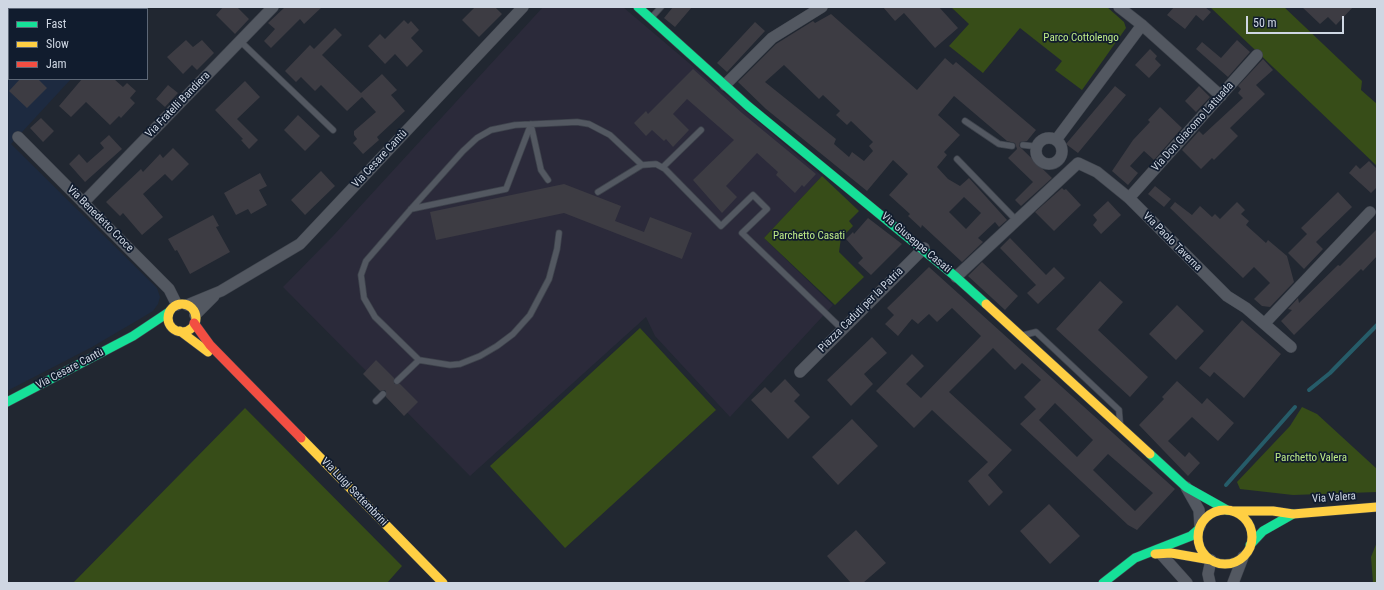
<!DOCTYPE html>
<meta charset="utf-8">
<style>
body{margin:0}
#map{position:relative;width:1384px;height:590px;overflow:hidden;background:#212731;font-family:"Roboto Condensed",sans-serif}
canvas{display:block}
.frame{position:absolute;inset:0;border:8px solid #cfd7e3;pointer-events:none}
.legend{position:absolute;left:8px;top:8px;width:140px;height:72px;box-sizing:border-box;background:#111c2e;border:1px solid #5d6776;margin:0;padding:5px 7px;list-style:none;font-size:12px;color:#cfd7e3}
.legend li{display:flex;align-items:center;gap:8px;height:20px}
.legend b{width:20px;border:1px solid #5d6776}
.scale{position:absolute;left:1246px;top:16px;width:98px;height:18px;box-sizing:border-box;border:2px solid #cfd7e3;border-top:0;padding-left:5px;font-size:12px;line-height:14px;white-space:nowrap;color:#cfd7e3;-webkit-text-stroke:3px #111c2e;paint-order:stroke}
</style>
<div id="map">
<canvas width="1384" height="590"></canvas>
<div class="frame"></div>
<ul class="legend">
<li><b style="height:5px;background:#16e098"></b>Fast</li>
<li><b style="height:5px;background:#ffcf43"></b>Slow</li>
<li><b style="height:5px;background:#f24e42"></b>Jam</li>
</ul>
<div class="scale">50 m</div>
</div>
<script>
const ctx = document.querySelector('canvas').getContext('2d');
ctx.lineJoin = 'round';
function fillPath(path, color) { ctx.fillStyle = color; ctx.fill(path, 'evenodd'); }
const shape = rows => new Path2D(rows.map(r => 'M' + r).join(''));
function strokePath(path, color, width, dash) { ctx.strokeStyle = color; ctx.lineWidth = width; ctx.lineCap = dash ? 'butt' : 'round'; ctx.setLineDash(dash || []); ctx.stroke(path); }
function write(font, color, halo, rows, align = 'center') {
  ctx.font = font + ' "Roboto Condensed",sans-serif'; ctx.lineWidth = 3.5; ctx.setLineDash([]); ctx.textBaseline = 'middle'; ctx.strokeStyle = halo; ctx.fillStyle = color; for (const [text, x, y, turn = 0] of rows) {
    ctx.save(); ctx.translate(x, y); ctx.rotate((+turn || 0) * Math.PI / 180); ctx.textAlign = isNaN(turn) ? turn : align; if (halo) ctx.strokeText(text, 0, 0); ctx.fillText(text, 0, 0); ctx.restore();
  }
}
fillPath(shape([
 [7,7,139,7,137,9,9,9,9,79,71,79,11,144,157,288,160,297,158,304,153,311,138,320,92,347,7,391]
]), '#1d2a40');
fillPath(shape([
 [543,7,623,7,822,176,764,238,833,305,730,417,655,336,646,317,470,476,283,287,333,236]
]), '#2b2a3a');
fillPath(shape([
 [951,7,1107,7,1124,22,1126,28,1082,90,1055,70,1062,61,1020,28,983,73,949,46,969,24],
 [1210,7,1284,7,1362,81,1361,90,1377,104,1377,166],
 [822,176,859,211,849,221,853,226,841,238,839,252,864,277,835,305,764,238],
 [640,328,716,410,565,548,490,466],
 [1302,407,1317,414,1377,469,1377,492,1293,495,1240,489,1237,482,1290,426],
 [245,408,402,566,387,583,73,583],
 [1377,542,1377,583,1373,583,1371,557]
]), '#374d18');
strokePath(shape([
 [1309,390,1330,373,1377,325],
 [1226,485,1295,407]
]), '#265c69', 4);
fillPath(shape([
 [223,7,237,7,249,19,235,34,216,15],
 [285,7,322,7,304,24,300,19,271,48,264,41,275,29,268,23],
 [475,7,495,7,502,14,479,37,462,20],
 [673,7,692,7,675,27,664,18],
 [883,7,939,7,958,28,935,48,904,13,895,21],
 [1174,7,1205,7,1211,12,1203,21,1196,15,1185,29,1167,15],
 [1302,7,1353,7,1336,25,1328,17,1320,24],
 [831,14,917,90,945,58,953,65,956,62,1036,130,1027,141,1020,142,1019,146,1052,178,1021,206,1015,200,1033,182,1008,158,1017,149,1015,143,1007,141,954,96,938,115,960,135,944,152,947,155,937,167,948,179,960,186,969,178,1007,220,999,227,995,222,978,238,983,242,962,262,922,225,921,228,908,216,910,214,889,195,908,174,893,160,867,191,766,109,738,82,776,44,813,21,815,23],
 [784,65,819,99,823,95,840,111,836,115,847,125,851,121,873,142,869,146,873,151,864,161,852,152,849,157,834,144,836,139,765,82],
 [964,197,981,213,966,229,949,212],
 [404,20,408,24,411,21,419,30,411,38,423,51,407,67,395,54,385,64,368,46,380,34,385,39],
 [755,22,765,31,727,72,717,63],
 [335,28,342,35,322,55,361,93,382,74,397,90,391,95,405,111,377,137,379,140,363,154,353,143,357,139,354,135,354,131,376,112,362,97,347,111,321,85,315,91,301,77,296,82,285,71,310,45,314,49],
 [186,40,193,47,202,40,214,53,197,70,192,65,183,74,167,57],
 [1237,40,1250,52,1228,77,1196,49,1202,42,1221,58],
 [1150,49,1157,56,1155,59,1161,65,1149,78,1135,65],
 [1263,59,1273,70,1256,85,1265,94,1230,128,1238,136,1214,160,1212,158,1201,169,1182,150,1199,131,1203,135,1243,98,1238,93,1241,89,1238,86],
 [693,69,742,113,816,174,804,187,802,185,795,193,776,175,778,172,757,153,726,186,737,197,722,213,693,180,734,140,687,99,673,114,689,130,673,147,666,139,664,141,652,130,646,136,634,123,646,111,648,114],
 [20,79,38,79,47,88,27,108,9,91],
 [82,79,114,79,123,87,127,83,136,91,130,98,135,103,121,118,119,116,110,125,86,102,71,117,59,106],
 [245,81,260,97,237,119,258,140,249,149,241,140,243,139,215,110],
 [168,85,178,93,165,107,156,99],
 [1115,86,1126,95,1078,153,1066,144],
 [1199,86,1210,97,1196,112,1185,101],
 [1160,107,1182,128,1154,160,1144,151,1130,166,1138,173,1128,185,1112,171,1133,140,1150,122,1148,120],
 [298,115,320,136,305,151,284,130],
 [41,118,54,131,43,142,30,128],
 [109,135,122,149,85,182,69,164,79,154,87,163,104,148,100,143],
 [173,148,189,164,172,181,165,174,143,194,163,217,142,235,123,213,120,216,106,202,141,169,143,172,160,154,163,158],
 [1369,161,1377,169,1377,187,1371,193,1349,173,1356,165,1360,169],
 [321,171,335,186,305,215,291,200],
 [260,173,267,186,259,190,267,205,251,214,248,209,236,215,224,193],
 [564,184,621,206,615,221,644,232,650,217,692,233,682,259,564,213,436,240,430,212],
 [1155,186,1171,199,1164,207,1148,194],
 [1062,188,1064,190,1066,189,1081,205,1054,231,1035,212],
 [1338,192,1352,207,1316,242,1323,249,1304,269,1288,253,1307,234,1301,228],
 [1108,201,1121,215,1101,234,1093,225,1097,220,1093,215],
 [1175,202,1192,215,1200,206,1212,217,1215,214,1220,219,1237,202,1245,210,1241,214,1249,221,1246,225,1266,243,1268,240,1287,256,1294,282,1270,307,1262,306,1254,299,1270,283,1254,267,1243,278,1170,208],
 [213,215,219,226,216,227,230,252,190,274,177,250,175,251,168,239],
 [868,218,902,244,871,275,858,263,863,258,846,239,853,232,854,234],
 [1377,229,1377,256,1363,271,1361,269,1294,335,1281,321,1292,310,1288,309,1298,298,1299,303,1338,265,1340,266],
 [1010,238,1046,275,1054,267,1065,278,1038,304,1027,293,1036,285,1000,248],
 [982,262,1018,296,1005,310,968,276],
 [929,267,1175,489,1137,530,1128,525,1020,424,1036,409,1024,397,1041,380,1022,363,1015,370,993,348,949,392,1012,450,988,475,1003,492,989,506,968,481,988,462,932,410,914,428,876,391,912,354,924,366,906,384,921,398,981,336,952,308,937,322,929,314,918,324,912,319,898,336,885,324,894,315,887,308],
 [1055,403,1093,440,1077,457,1039,420],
 [1108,454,1153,493,1135,511,1093,470],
 [1100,281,1123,302,1098,330,1148,377,1130,397,1056,329],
 [1177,305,1204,331,1176,360,1149,334],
 [1242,320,1281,354,1244,398,1214,372,1210,377,1199,368],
 [872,337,887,353,864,374,873,384,851,406,827,380],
 [376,360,394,378,394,384,400,384,418,402,404,416,386,397,386,391,384,390,380,391,363,374],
 [785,379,800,395,794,401,810,417,788,439,751,400,765,387,771,393],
 [1177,381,1202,404,1207,398,1234,423,1218,441,1192,417,1168,441,1185,457,1189,452,1200,463,1188,476,1139,425,1164,399,1162,397],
 [852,419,878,446,838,485,812,457],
 [1049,504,1080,536,1050,564,1020,531],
 [856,530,886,563,863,583,851,583,827,556]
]), '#3d3c43');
const lane = shape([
 [651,18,661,7],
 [240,41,333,130],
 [965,121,999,144,1012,146],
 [531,125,541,170,548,180],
 [1023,145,1032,146,1036,149],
 [957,159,1016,220],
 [663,167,701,130],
 [598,192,642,165],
 [411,209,506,189,531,124],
 [559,233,557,249,549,279,530,315,513,334,497,346,480,356,460,364,450,365,419,360,375,317,364,298,361,275,366,261,411,209,463,151,477,138,491,130,515,125,577,122,589,124,610,135,642,165,656,164,665,169,721,226,753,195,767,209,742,233,842,329],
 [1024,335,1036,332,1119,410,1120,423],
 [397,381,419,360],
 [376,401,383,394]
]);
const street = shape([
 [1119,7,1142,25,1221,96],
 [725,85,772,38,822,7],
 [18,137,169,289,177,305],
 '1036 151a13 13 0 1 1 26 0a13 13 0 1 1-26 0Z',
 [1056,140,1142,25],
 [1129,198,1257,55],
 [83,203,273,7],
 [956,277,1078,163,1097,172,1129,198,1227,296,1246,308,1291,347],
 [187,305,221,291,300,244,523,7],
 [195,315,214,296],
 [1265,323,1370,212],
 [800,372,924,248],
 [1186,487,1199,510,1200,526],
 [1161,554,1187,583],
 [1210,583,1208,574,1211,560],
 [1233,583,1243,557]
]);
const fast = shape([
 [638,7,748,106,956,277,986,304],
 [7,402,133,336,169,312],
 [1150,454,1186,487,1227,510],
 [1250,545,1263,531,1293,514],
 [1103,583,1135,558,1191,536,1199,529]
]);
const slow = shape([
 [986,304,1150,454],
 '168 318a14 14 0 1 1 28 0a14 14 0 1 1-28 0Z',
 [180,331,208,352],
 [301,438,443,583],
 '1198 537a27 27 0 1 1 54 0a27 27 0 1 1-54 0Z',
 [1232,511,1273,511,1293,514,1377,507],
 [1155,554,1171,553,1211,560]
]);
const jam = shape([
 [194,323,210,345,301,438]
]);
strokePath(lane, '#3f444d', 7);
strokePath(street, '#3f444d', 12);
strokePath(fast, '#3f444d', 10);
strokePath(slow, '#3f444d', 10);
strokePath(jam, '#3f444d', 10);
strokePath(lane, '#535861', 5.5);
strokePath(street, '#535861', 11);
strokePath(fast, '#16e098', 9);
strokePath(slow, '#ffcf43', 9);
strokePath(jam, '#f24e42', 9);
write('11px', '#bfec87', '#111c2e', [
 ["Parco Cottolengo",1081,38],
 ["Parchetto Casati",809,236],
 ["Parchetto Valera",1311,458]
]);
write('11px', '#cfd7e3', '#111c2e', [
 ["Via Fratelli Bandiera",178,105,-46],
 ["Via Don Giacomo Lattuada",1193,127,-48],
 ["Via Cesare Cantù",380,159,-47],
 ["Via Benedetto Croce",100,219,45],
 ["Via Paolo Taverna",1172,242,45],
 ["Via Giuseppe Casati",916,243,40],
 ["Piazza Caduti per la Patria",861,310,-45],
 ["Via Cesare Cantù",70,369,-28],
 ["Via Luigi Settembrini",354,492,46],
 ["Via Valera",1334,498,-4]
]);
</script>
